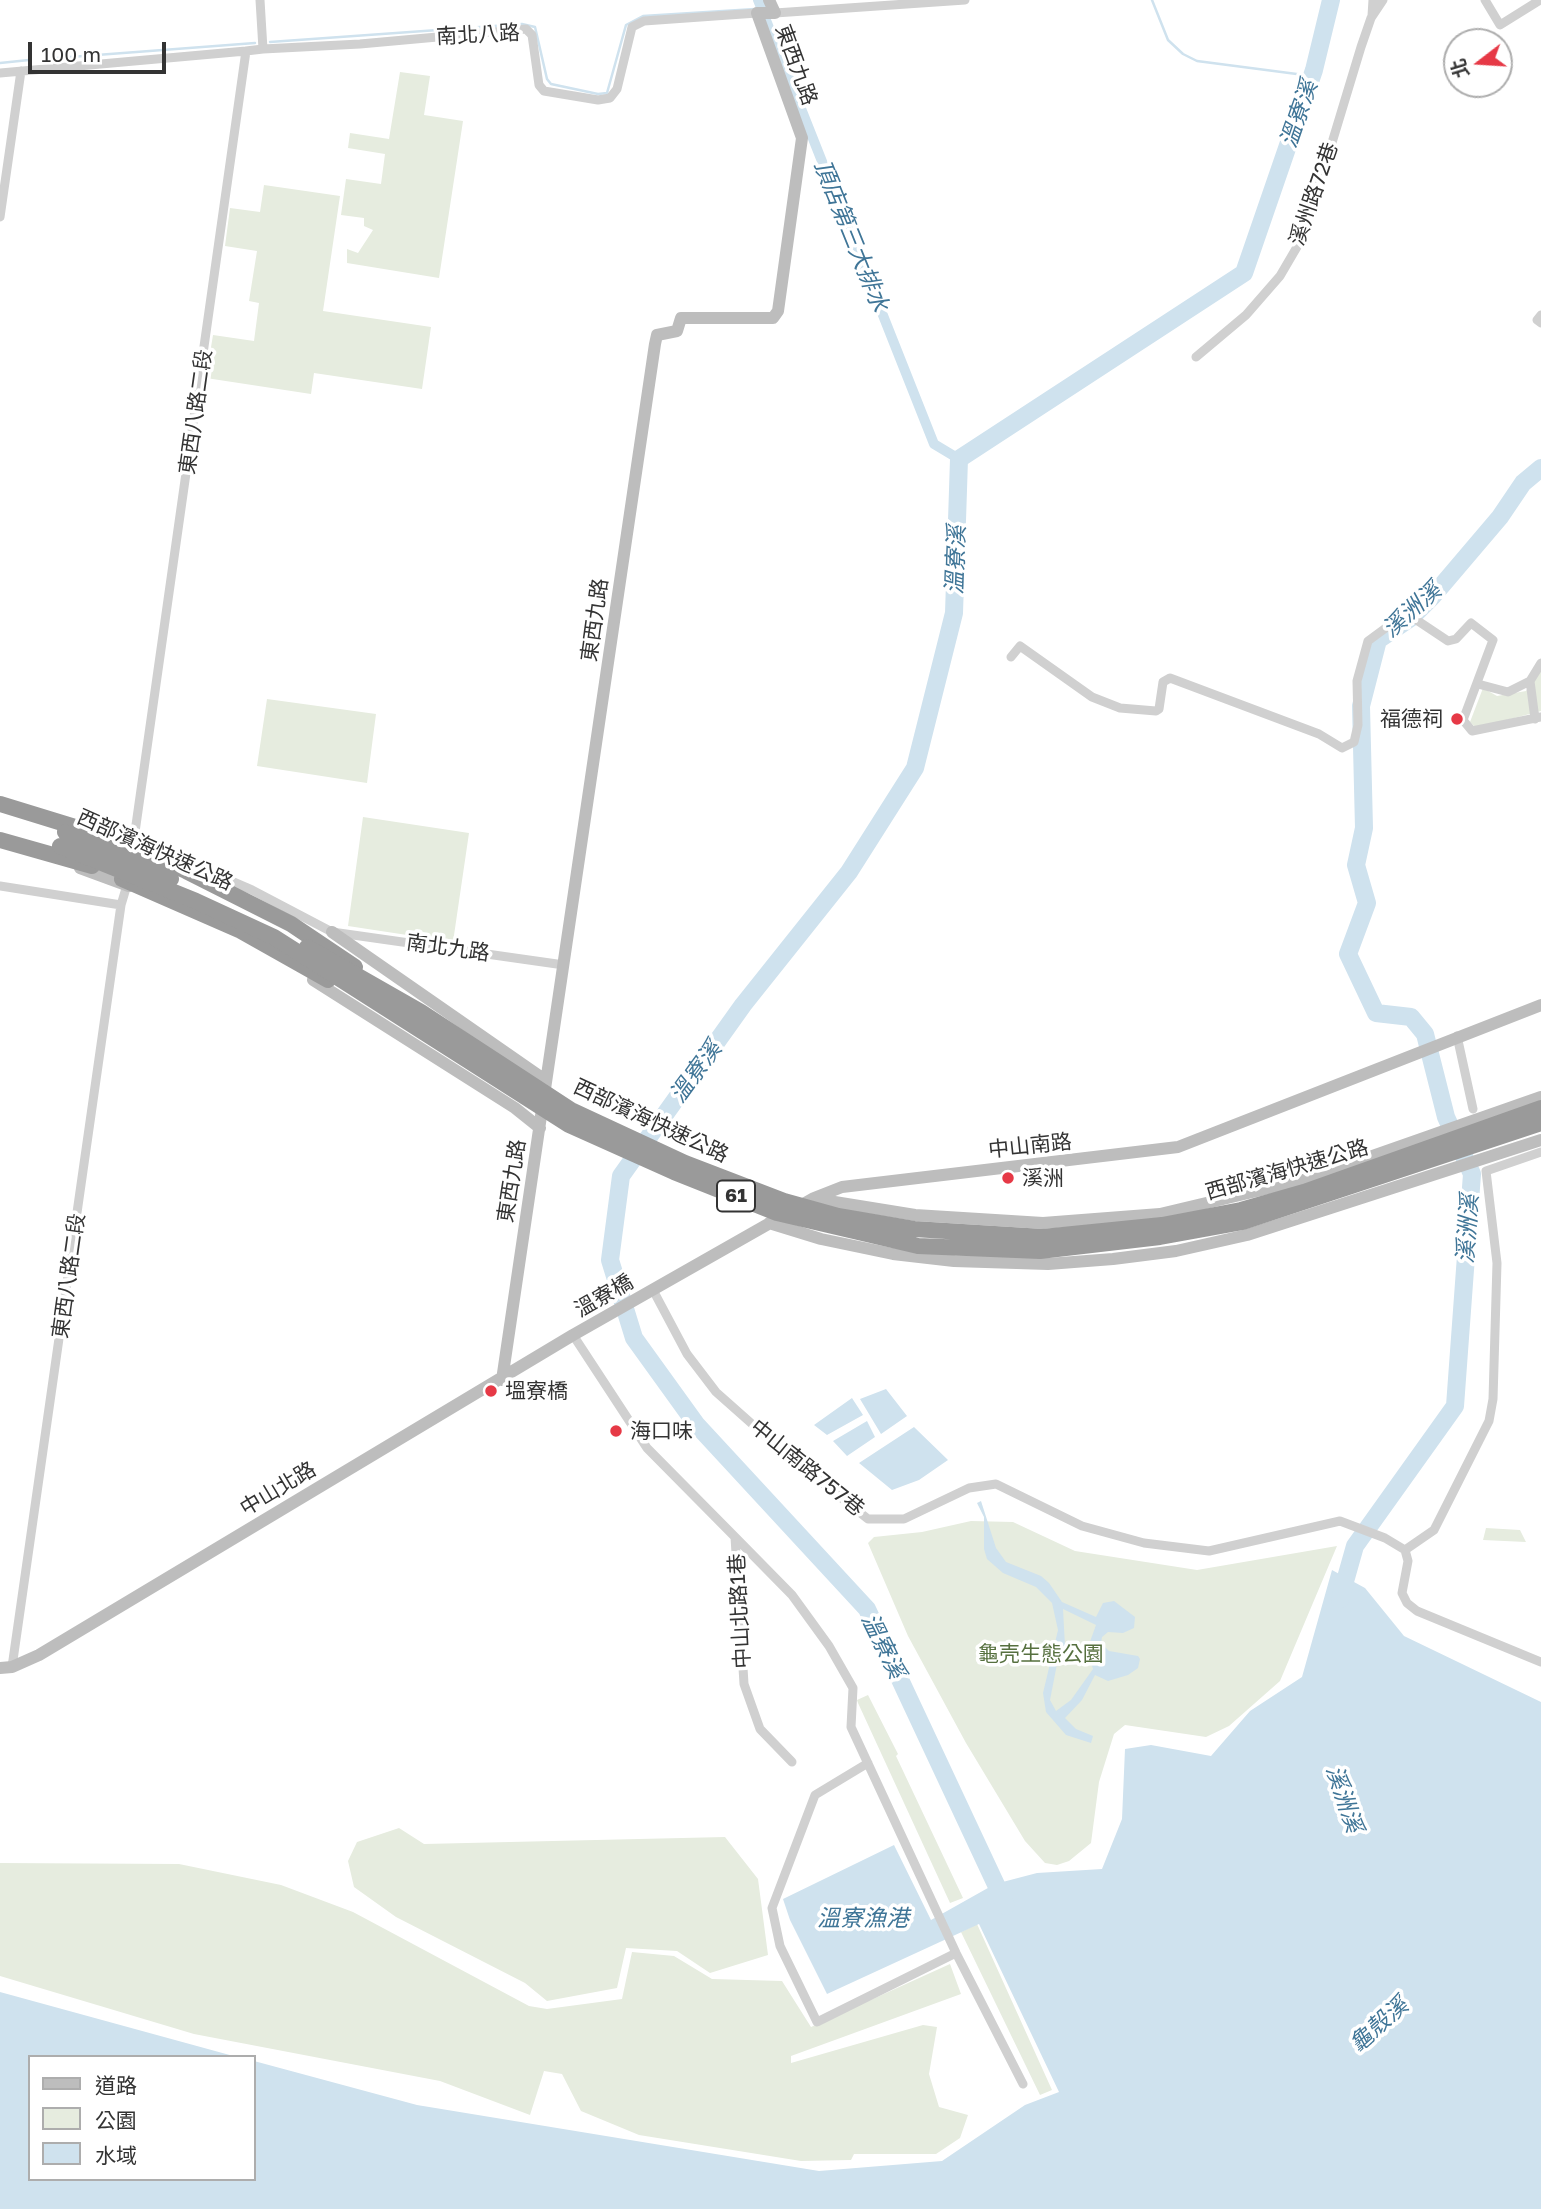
<!DOCTYPE html>
<meta charset="utf-8">
<style>
body{margin:0}
#map{position:relative;width:1541px;height:2209px;overflow:hidden;background:#fff;font-family:"Golos Text","Noto Sans TC",sans-serif}
canvas{display:block}
.legend{position:absolute;left:28px;top:2055px;width:228px;height:126px;box-sizing:border-box;background:#fff;border:2px solid #adadad;margin:0;padding:9px 12px;list-style:none;font-size:21px;color:#333}
.legend li{display:flex;align-items:center;gap:14px;height:35px}
.legend b{width:35px;border:2px solid #adadad}
.north{position:absolute;left:1443px;top:28px;width:70px;height:70px;box-sizing:border-box;background:#fff;border:2px solid #adadad;border-radius:50%;rotate:253deg;font-size:19px;font-weight:700;line-height:28px;text-align:center;color:#333}
.north::after{content:'';display:block;margin:auto;width:24px;height:32px;background:#e63946;clip-path:polygon(50% 0,100% 100%,50% 72%,0 100%)}
.scale{position:absolute;left:28px;top:42px;width:138px;height:32px;box-sizing:border-box;border:4px solid #333;border-top:0;padding-left:9px;font-size:21px;line-height:24px;white-space:nowrap;color:#333;-webkit-text-stroke:5px #fff;paint-order:stroke}
</style>
<div id="map">
<canvas width="1541" height="2209"></canvas>
<ul class="legend">
<li><b style="height:9px;background:#bdbdbd"></b>道路</li>
<li><b style="height:19px;background:#e6ecdf"></b>公園</li>
<li><b style="height:19px;background:#cfe2ee"></b>水域</li>
</ul>
<div class="north">北</div>
<div class="scale">100 m</div>
</div>
<script>
const ctx = document.querySelector('canvas').getContext('2d');
ctx.lineJoin = 'round';
function fillPath(path, color) { ctx.fillStyle = color; ctx.fill(path, 'evenodd'); }
const shape = rows => new Path2D(rows.map(r => 'M' + r).join(''));
function strokePath(path, color, width, dash) { ctx.strokeStyle = color; ctx.lineWidth = width; ctx.lineCap = dash ? 'butt' : 'round'; ctx.setLineDash(dash || []); ctx.stroke(path); }
function write(font, color, halo, rows, align = 'center') {
  ctx.font = font + ' "Golos Text","Noto Sans TC",sans-serif'; ctx.lineWidth = 7; ctx.setLineDash([]); ctx.textBaseline = 'middle'; ctx.strokeStyle = halo; ctx.fillStyle = color; for (const [text, x, y, turn = 0] of rows) {
    ctx.save(); ctx.translate(x, y); ctx.rotate((+turn || 0) * Math.PI / 180); ctx.textAlign = isNaN(turn) ? turn : align; if (halo) ctx.strokeText(text, 0, 0); ctx.fillText(text, 0, 0); ctx.restore();
  }
}
fillPath(shape([
 [400,72,430,76,424,115,463,121,439,278,347,263,347,249,358,253,373,230,364,226,364,218,341,215,346,179,381,184,385,154,348,148,350,133,389,139],
 [264,185,340,196,323,311,431,327,422,389,314,373,311,394,206,378,213,335,254,341,259,303,249,301,257,251,225,246,230,208,260,212],
 [1541,670,1541,711,1476,728,1470,722,1483,688,1497,696,1526,691],
 [267,699,376,714,367,783,257,766],
 [363,817,469,833,453,942,348,926],
 [971,1521,1013,1522,1075,1551,1197,1570,1337,1546,1280,1681,1229,1726,1206,1737,1125,1725,1114,1734,1099,1782,1091,1843,1069,1861,1057,1865,1045,1863,1025,1841,966,1743,908,1636,868,1543,874,1537,922,1532],
 [1486,1528,1520,1530,1526,1542,1483,1540],
 [868,1695,898,1754,896,1756,963,1898,950,1903,858,1703,857,1700],
 [399,1828,424,1844,725,1837,758,1879,768,1955,710,1973,677,1951,626,1948,617,1988,547,2001,525,1983,396,1917,354,1887,348,1861,357,1842],
 [0,1863,179,1864,281,1885,353,1912,529,2006,547,2009,622,1999,632,1952,674,1956,712,1979,782,1981,811,2027,950,1964,961,1994,791,2056,791,2063,923,2025,937,2027,929,2074,939,2107,968,2115,960,2138,936,2154,854,2154,851,2160,801,2161,639,2135,581,2111,562,2074,544,2071,530,2115,440,2081,194,2034,0,1976],
 [977,1924,1052,2090,1040,2095,961,1932]
]), '#e6ecdf');
fillPath(shape([
 [886,1389,907,1416,881,1434,860,1399],
 [852,1398,863,1415,827,1435,814,1425],
 [867,1421,875,1437,847,1456,833,1441],
 [914,1427,948,1460,919,1480,892,1490,859,1463],
 [981,1501,996,1548,1006,1562,1041,1576,1049,1583,1062,1602,1096,1617,1103,1603,1114,1601,1135,1617,1134,1628,1123,1633,1108,1632,1102,1637,1101,1643,1109,1651,1138,1656,1140,1659,1138,1668,1128,1675,1108,1681,1095,1675,1082,1700,1065,1718,1076,1729,1093,1736,1091,1743,1066,1735,1046,1712,1043,1693,1058,1630,1052,1603,1036,1587,1003,1573,987,1559,984,1549,984,1517,977,1503],
 [1063,1609,1096,1625,1087,1650,1093,1669,1071,1700,1056,1711,1050,1700,1058,1659,1065,1646],
 [1332,1570,1365,1588,1404,1636,1541,1702,1541,2209,0,2209,0,1992,237,2057,30,2057,30,2179,254,2179,254,2061,417,2105,819,2171,942,2161,1025,2105,1059,2092,979,1924,827,1994,790,1920,783,1899,894,1845,931,1920,995,1884,1037,1873,1102,1869,1122,1819,1125,1749,1151,1745,1211,1756,1250,1711,1302,1677]
]), '#cfe2ee');
strokePath(shape([
 [1152,0,1168,40,1183,54,1197,61,1312,76],
 [270,42,522,24,535,27,547,79,551,84,598,94,607,93,626,25,643,16,755,9],
 [44,59,255,43],
 [0,63,29,60]
]), '#cfe2ee', 2.5);
strokePath(shape([
 [758,0,934,444,959,459]
]), '#cfe2ee', 10);
strokePath(shape([
 [1340,1599,1355,1546,1455,1406,1472,1174,1446,1117,1425,1034,1411,1017,1376,1013,1348,954,1367,903,1356,865,1364,828,1361,706,1378,640,1412,617,1432,597,1500,517,1523,483,1541,468],
 [1006,1906,867,1609,696,1424,634,1338,610,1260,621,1176,743,1005,849,872,915,768,954,613,959,459,1244,273,1314,70,1331,0]
]), '#cfe2ee', 18);
strokePath(shape([
 [260,0,263,49,246,51,134,839,252,890,332,932,564,965],
 [1485,0,1500,25,1540,0],
 [775,13,965,0],
 [1372,16,1373,0],
 [263,49,360,44,526,29,532,35,539,85,544,91,598,100,610,98,617,89,632,27,644,21,757,13],
 [0,73,246,51],
 [0,217,21,71],
 [1541,315,1537,320,1541,323],
 [1196,357,1246,315,1280,276,1304,235,1361,47,1371,18,1383,0],
 [1011,657,1020,646,1092,697,1120,708,1156,711,1159,709,1163,682,1170,678,1319,734,1342,748,1354,742,1358,725,1357,681,1368,641,1406,613,1448,641,1456,639,1471,623,1493,640,1463,720,1472,731,1541,717],
 [1530,681,1535,719],
 [1478,684,1508,692,1530,681,1541,663],
 [0,886,121,905],
 [1457,1036,1473,1109],
 [653,1290,687,1354,716,1392,787,1455,868,1519,904,1519,969,1488,996,1484,1082,1526,1144,1543,1209,1551,1340,1521,1385,1538,1405,1550,1408,1561,1402,1593,1407,1603,1417,1611,1541,1662],
 [573,1335,647,1448,735,1537,744,1684,760,1729,792,1762],
 [735,1537,792,1595,829,1646,853,1688,851,1727,956,1953,1023,2084],
 [1405,1550,1434,1530,1489,1421,1493,1399,1497,1263,1486,1171,1541,1152],
 [12,1667,121,905,127,885],
 [868,1763,815,1795,772,1908,780,1946,817,2022,956,1953]
]), '#d0d0d0', 9);
strokePath(shape([
 [80,868,129,886],
 [332,932,545,1080],
 [313,980,515,1108,540,1128],
 [816,1199,915,1215,1043,1223,1160,1214,1307,1179,1541,1097],
 [769,1223,821,1239,893,1254,954,1261,1048,1264,1113,1259,1176,1251,1247,1235,1541,1140],
 [502,1380,655,344,657,335,677,331,681,318,773,318,778,311,802,138,757,13,775,13,769,0],
 [0,1668,12,1667,39,1655,573,1335,814,1198,842,1187,1178,1147,1541,1005]
]), '#bdbdbd', 12);
strokePath(shape([
 [0,804,114,839,186,871,291,924,355,967],
 [0,840,92,866],
 [122,879,241,931,328,980]
]), '#9a9a9a', 16);
strokePath(shape([
 [65,832,171,879],
 [60,846,196,901,274,937,569,1125,674,1172,777,1213,918,1246,1040,1251,1160,1237,1243,1222,1541,1123],
 [307,947,421,1012,571,1110,685,1163,784,1201,838,1216,914,1229,1043,1237,1162,1225,1241,1210,1304,1192,1541,1108]
]), '#9a9a9a', 16);
for (const [x, y, r, color] of [
 [1457,719,7,"#e63946"],
 [1008,1178,7,"#e63946"],
 [491,1391,7,"#e63946"],
 [616,1431,7,"#e63946"]
]) { const dot = new Path2D(); dot.arc(x, y, r, 0, 2 * Math.PI); ctx.fillStyle = color; ctx.fill(dot); strokePath(dot, '#fff', 2.5); }
for (const [x, y, w] of [
 [736,1196,38]
]) { const box = new Path2D(); box.roundRect(x - w / 2, y - 15.5, w, 31, 5); ctx.fillStyle = '#fff'; ctx.fill(box); strokePath(box, '#333', 2); }
write('bold 19px', '#333', null, [
 ["61",736,1196]
]);
write('21px', '#333', '#fff', [
 ["南北八路",478,35,-3],
 ["東西九路",796,65,70],
 ["溪州路72巷",1314,194,-71],
 ["東西八路二段",196,412,-82],
 ["東西九路",595,620,-82],
 ["西部濱海快速公路",155,850,24],
 ["南北九路",448,948,8],
 ["西部濱海快速公路",651,1121,25],
 ["中山南路",1030,1146,-6],
 ["西部濱海快速公路",1287,1170,-16],
 ["東西九路",512,1181,-81],
 ["東西八路二段",69,1276,-82],
 ["溫寮橋",604,1296,-30],
 ["中山南路757巷",807,1468,39],
 ["中山北路",278,1489,-31],
 ["中山北路1巷",740,1611,-93]
]);
write('21px', '#333', '#fff', [
 ["福德祠",1443,719,"right"],
 ["溪洲",1022,1178],
 ["塭寮橋",505,1391],
 ["海口味",630,1431]
], 'left');
write('21px', '#56703f', '#fff', [
 ["龜壳生態公園",1041,1654]
]);
write('italic 23px', '#3f7597', '#fff', [
 ["溫寮溪",1299,114,-71],
 ["頂店第三大排水",851,236,68],
 ["溫寮溪",956,560,-88],
 ["溪洲溪",1412,610,-42],
 ["溫寮溪",696,1072,-54],
 ["溪洲溪",1468,1229,-86],
 ["溫寮溪",883,1646,64],
 ["溪洲溪",1344,1799,71],
 ["溫寮漁港",863,1919],
 ["龜殼溪",1379,2025,-42]
]);
</script>
